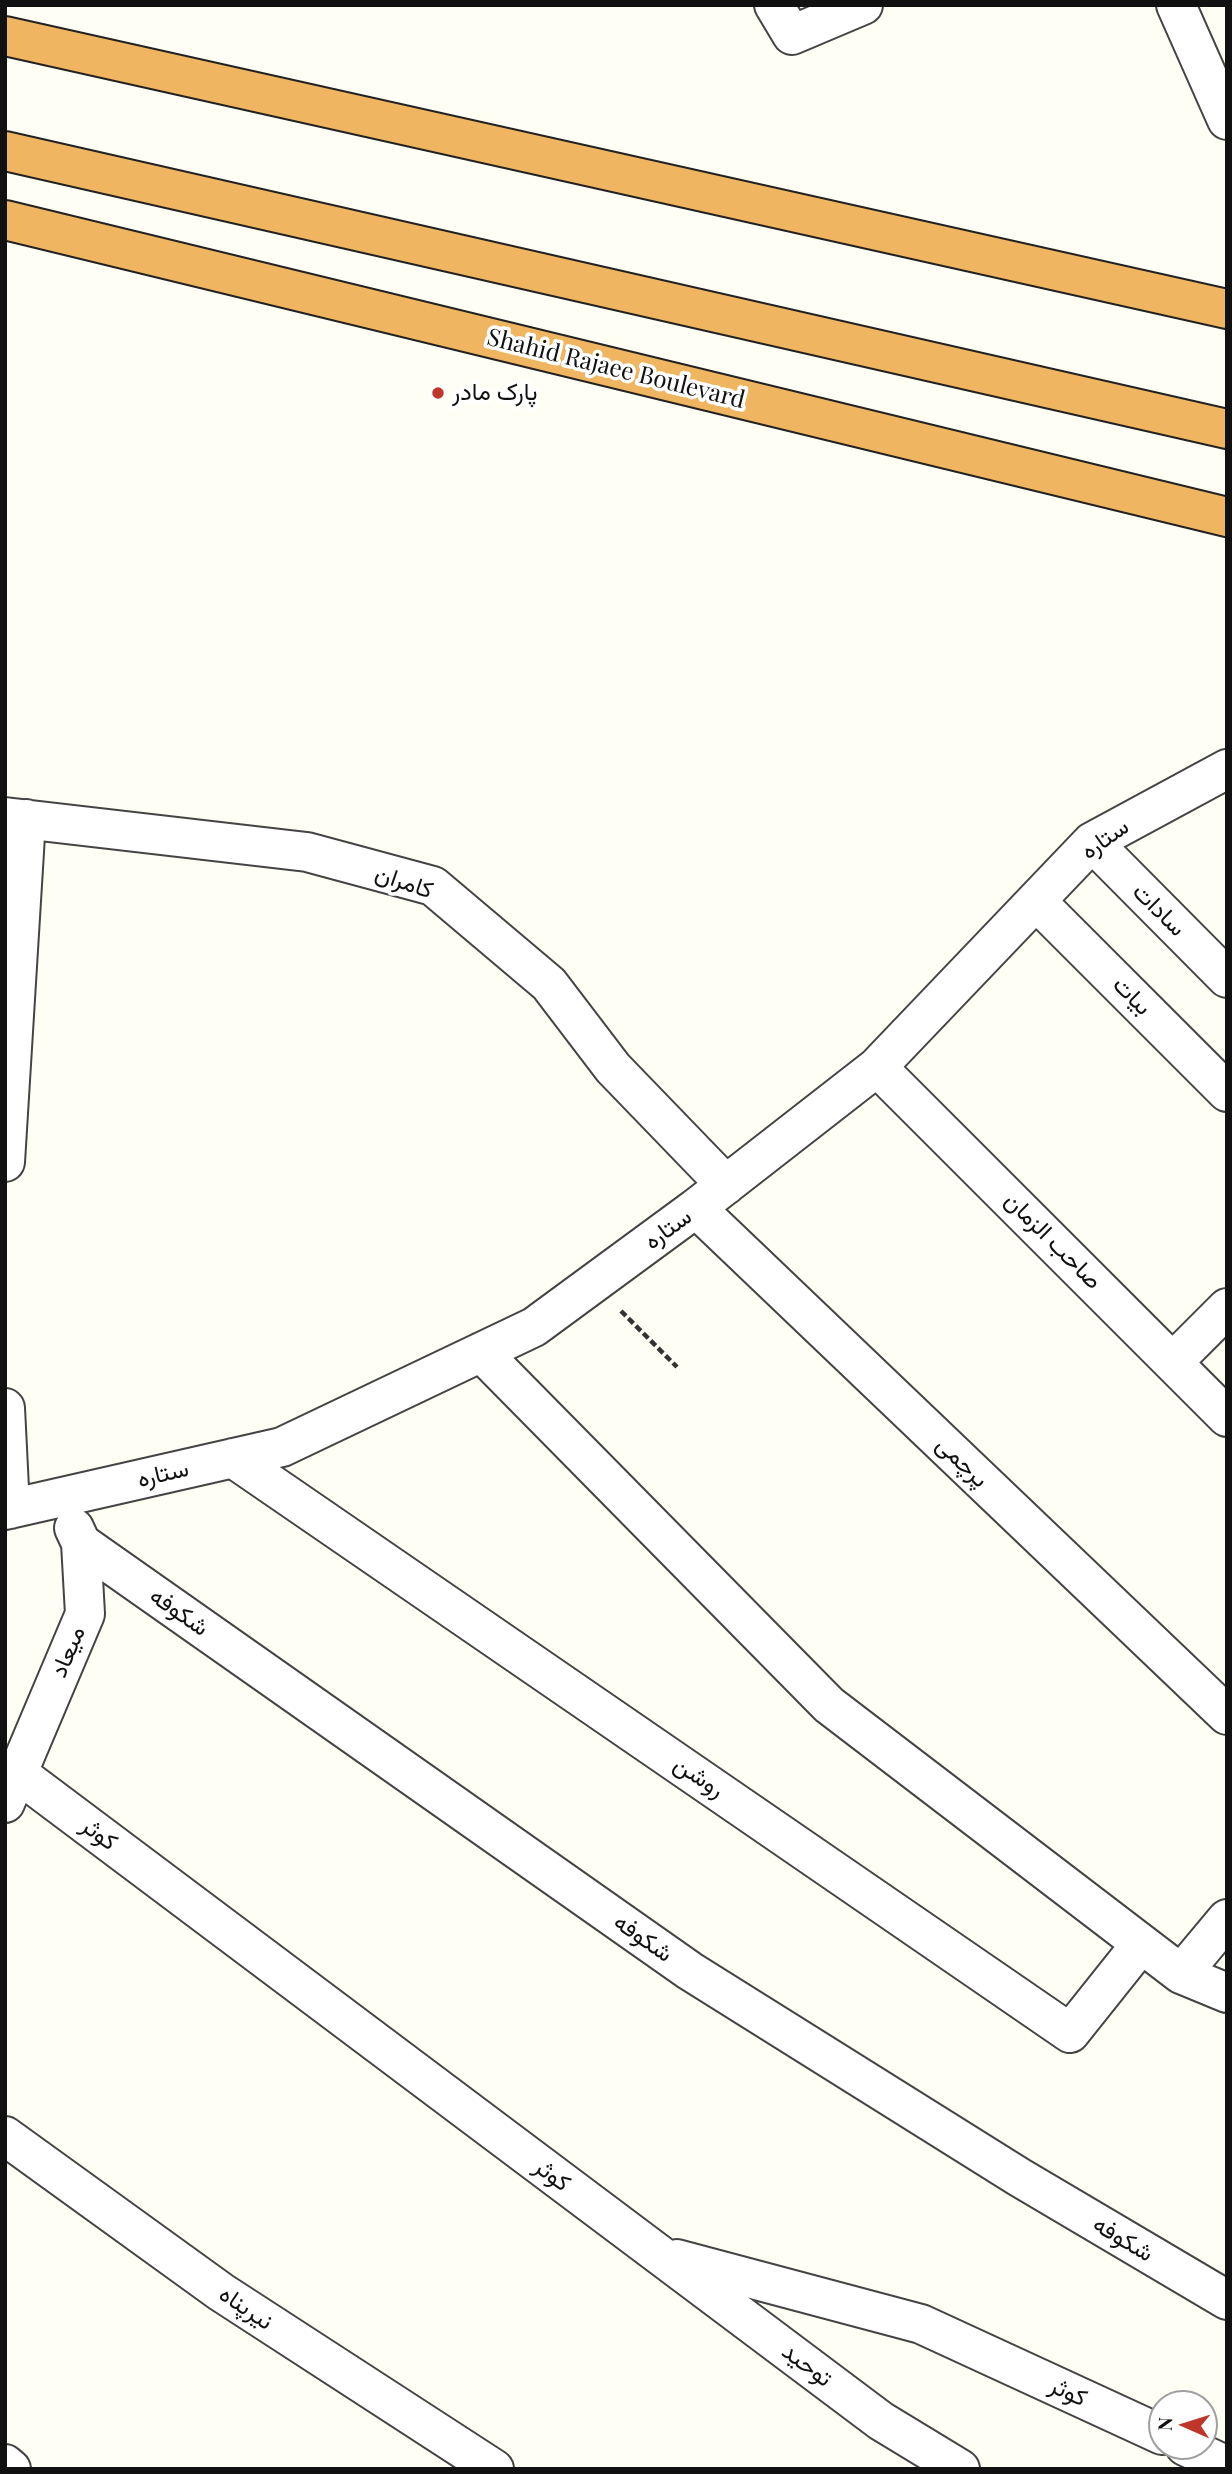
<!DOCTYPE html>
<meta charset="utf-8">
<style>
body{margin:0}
#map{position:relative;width:1232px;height:2474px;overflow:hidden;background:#fffef5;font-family:"Playfair Display",serif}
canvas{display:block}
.frame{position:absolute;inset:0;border:7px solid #111;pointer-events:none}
.north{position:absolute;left:1148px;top:2390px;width:70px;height:70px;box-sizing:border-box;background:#fff;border:2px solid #a0a0a0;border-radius:50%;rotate:273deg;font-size:19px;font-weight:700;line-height:28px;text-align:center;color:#111}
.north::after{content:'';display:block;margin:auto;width:24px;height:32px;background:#bf372b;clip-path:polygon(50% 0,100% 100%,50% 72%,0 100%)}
</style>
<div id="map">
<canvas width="1232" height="2474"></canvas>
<div class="frame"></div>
<div class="north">N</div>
</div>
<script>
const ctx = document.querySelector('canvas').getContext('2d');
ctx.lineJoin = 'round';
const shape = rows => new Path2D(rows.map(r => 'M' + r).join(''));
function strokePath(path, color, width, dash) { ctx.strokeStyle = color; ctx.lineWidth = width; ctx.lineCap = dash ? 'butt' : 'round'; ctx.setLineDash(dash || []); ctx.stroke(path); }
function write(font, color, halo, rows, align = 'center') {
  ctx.font = font + ' "Playfair Display",Vazirmatn,serif'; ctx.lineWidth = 7; ctx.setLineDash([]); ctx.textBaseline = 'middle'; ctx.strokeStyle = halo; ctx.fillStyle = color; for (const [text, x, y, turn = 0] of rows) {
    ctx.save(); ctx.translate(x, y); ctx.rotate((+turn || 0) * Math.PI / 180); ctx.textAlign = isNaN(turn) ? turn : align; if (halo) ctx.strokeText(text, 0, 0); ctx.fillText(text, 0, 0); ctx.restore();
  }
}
const minor = shape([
 [774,5,792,35,863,5],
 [1176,5,1227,120],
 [5,817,307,852,433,886,549,984,613,1068,726,1185],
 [1092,842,1227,978],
 [1036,901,1227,1092],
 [877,1067,1227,1417],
 [5,1162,26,819],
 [696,1208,1227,1715],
 [481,1352,829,1705,1181,1974,1227,1993],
 [1173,1362,1227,1308],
 [5,1408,10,1509],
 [233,1458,1070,2033,1141,1944],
 [5,1510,282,1447,534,1327,696,1208,877,1067,1092,842,1227,769],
 [81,1543,690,1971,1019,2177,1227,2300],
 [16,1772,881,2421,960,2469],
 [5,1803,85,1614,81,1543,74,1528],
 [1181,1974,1227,1919],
 [5,2136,221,2292,494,2469],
 [677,2259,921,2324,1162,2435],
 [1185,2446,1227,2466],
 [5,2464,11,2469]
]);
const highway = shape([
 [5,36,1227,309],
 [5,151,1227,429],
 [5,220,1227,517]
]);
strokePath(minor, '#444', 42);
strokePath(highway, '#222', 42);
strokePath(shape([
 [621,1311,677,1367]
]), '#333', 4.5, [7, 3.5]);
strokePath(minor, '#fff', 38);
strokePath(highway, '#f0b561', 38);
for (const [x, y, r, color] of [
 [438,393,7,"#bf372b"]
]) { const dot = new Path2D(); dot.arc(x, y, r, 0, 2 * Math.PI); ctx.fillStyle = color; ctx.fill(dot); strokePath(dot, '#fff', 2.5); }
write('24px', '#111', '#fff', [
 ["Shahid Rajaee Boulevard",616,369,14],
 ["ستاره",1105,839,-35],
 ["کامران",404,882,19],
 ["سادات",1159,910,45],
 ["بیات",1132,996,45],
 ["ستاره",668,1229,-36],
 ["صاحب الزمان",1053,1241,45],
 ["پرچمی",962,1462,44],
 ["ستاره",163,1474,-13],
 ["شکوفه",179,1612,35],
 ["میعاد",68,1652,-67],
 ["روشن",699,1777,34],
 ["کوثر",99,1834,37],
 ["شکوفه",643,1938,35],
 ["کوثر",552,2175,37],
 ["شکوفه",1123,2239,31],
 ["نیرپناه",246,2308,34],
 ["توحید",807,2365,37],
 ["کوثر",1068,2392,25]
]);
write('24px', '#111', '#fff', [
 ["پارک مادر",452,393]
], 'left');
</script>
